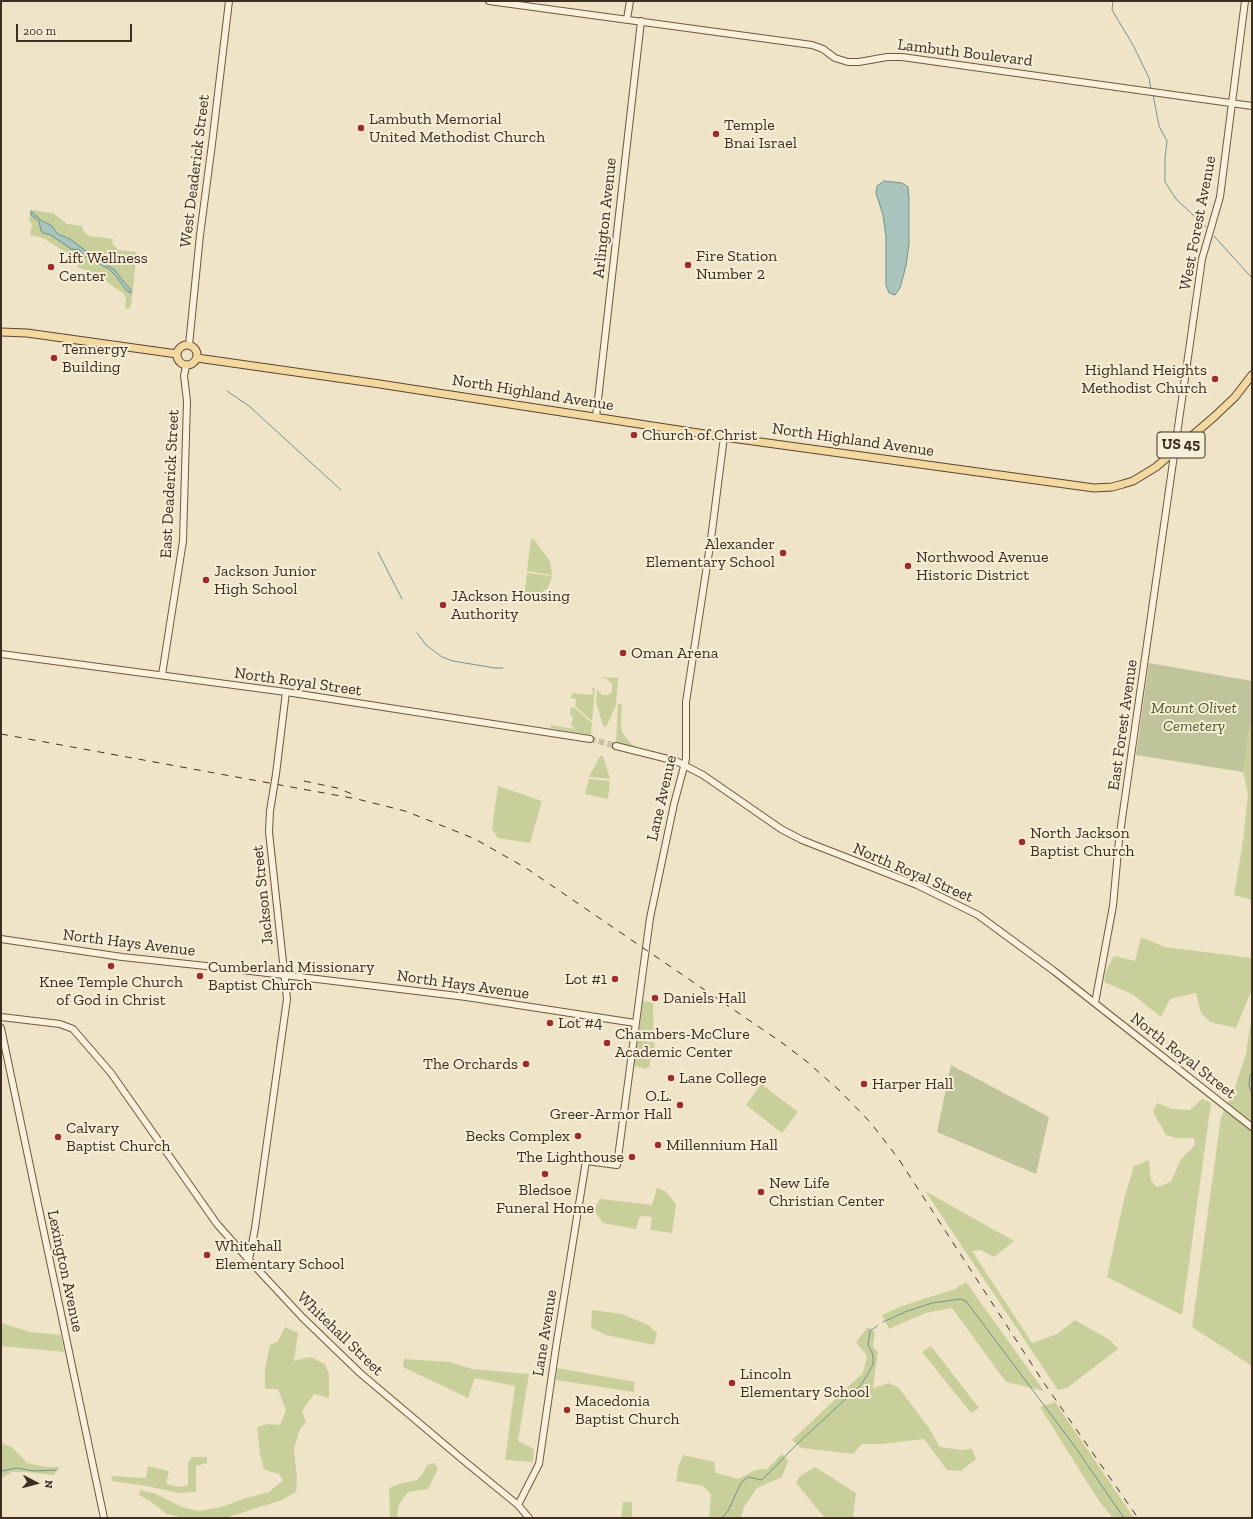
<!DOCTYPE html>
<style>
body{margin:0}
#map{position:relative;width:1253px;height:1519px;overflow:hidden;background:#f0e4c8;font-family:"Zilla Slab",serif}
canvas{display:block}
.frame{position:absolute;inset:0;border:2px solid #3d2e20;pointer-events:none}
.north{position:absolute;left:16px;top:1463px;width:40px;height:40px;-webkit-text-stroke:3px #f7eed8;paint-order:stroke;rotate:96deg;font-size:11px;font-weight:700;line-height:16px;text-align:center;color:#3d2e20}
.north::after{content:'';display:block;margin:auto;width:14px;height:18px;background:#3d2e20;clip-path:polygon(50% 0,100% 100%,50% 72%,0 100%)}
.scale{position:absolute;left:16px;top:24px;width:116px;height:18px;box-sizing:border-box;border:2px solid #3d2e20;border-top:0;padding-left:5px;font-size:12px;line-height:14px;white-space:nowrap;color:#3d2e20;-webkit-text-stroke:3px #f7eed8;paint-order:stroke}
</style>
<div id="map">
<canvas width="1253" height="1519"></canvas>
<div class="frame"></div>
<div class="north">N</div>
<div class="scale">200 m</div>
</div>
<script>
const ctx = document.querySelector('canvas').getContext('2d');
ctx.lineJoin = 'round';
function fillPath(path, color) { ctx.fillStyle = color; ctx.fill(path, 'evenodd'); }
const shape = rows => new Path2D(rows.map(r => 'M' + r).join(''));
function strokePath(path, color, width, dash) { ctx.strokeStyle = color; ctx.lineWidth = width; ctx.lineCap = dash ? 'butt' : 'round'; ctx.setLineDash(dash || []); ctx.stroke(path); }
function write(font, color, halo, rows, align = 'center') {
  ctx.font = font + ' "Zilla Slab",serif'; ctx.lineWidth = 4; ctx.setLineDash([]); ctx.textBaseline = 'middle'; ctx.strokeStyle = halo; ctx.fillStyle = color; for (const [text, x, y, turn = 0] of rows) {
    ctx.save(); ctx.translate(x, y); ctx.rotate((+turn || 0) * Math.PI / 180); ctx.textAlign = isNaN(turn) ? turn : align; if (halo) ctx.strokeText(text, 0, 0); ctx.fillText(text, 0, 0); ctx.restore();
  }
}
fillPath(shape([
 [31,210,53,213,67,224,82,226,84,232,89,236,113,239,112,243,118,250,137,252,131,306,128,309,125,308,126,299,123,293,95,274,77,267,78,260,43,238,30,235,32,224,29,220],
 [531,538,533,540,533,538,550,561,552,575,527,571],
 [527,573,552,576,550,583,548,588,537,596,524,595],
 [599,677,618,678,616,705,606,727,603,726,596,702,597,689,602,695,608,695,612,692,612,684,607,679],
 [592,687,595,688,592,721,575,706,576,699,571,698,572,693,593,695],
 [618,704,622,704,621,724,622,732,630,743,636,747,616,742],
 [571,707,575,708,592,723,591,735,551,728,551,725,574,729,574,727,571,726,573,716,570,715],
 [1252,710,1252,900,1234,895,1243,841,1248,794,1243,772],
 [600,756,603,756,610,779,589,777],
 [589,779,610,781,608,799,585,794],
 [498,786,542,801,530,843,498,838,492,829],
 [1141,937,1165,947,1252,958,1252,989,1236,1028,1210,1022,1201,1013,1196,993,1170,999,1161,1017,1132,994,1104,982,1106,971,1114,956,1135,961],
 [643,1001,653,1003,654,1042,650,1041,651,1038,650,1037,649,1041,638,1039],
 [1252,1020,1252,1366,1192,1327,1221,1117,1233,1093,1246,1054,1250,1026],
 [638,1040,655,1043,649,1067,646,1069,634,1066],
 [761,1084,798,1112,782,1133,746,1105],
 [1202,1099,1211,1103,1182,1315,1107,1277,1124,1199,1134,1166,1149,1160,1151,1181,1157,1187,1171,1182,1181,1159,1195,1145,1194,1138,1177,1138,1166,1135,1153,1112,1157,1103,1172,1109,1190,1110],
 [657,1188,665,1191,676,1204,672,1233,650,1230,652,1217,640,1216,636,1229,603,1223,594,1210,600,1199,652,1205],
 [925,1191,1014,1241,994,1257,981,1250,972,1251,1032,1343,1057,1334,1075,1320,1110,1340,1118,1349,1067,1388,1058,1390],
 [966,1282,1044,1391,1006,1382,952,1308,926,1313,889,1329,882,1315,902,1306,955,1289],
 [592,1310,622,1314,648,1325,657,1333,654,1345,606,1335,591,1328],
 [1,1323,30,1332,61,1335,64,1352,1,1346],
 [285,1327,298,1333,294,1361,310,1357,325,1364,329,1374,329,1398,314,1394,302,1411,306,1422,300,1429,294,1449,297,1479,296,1492,282,1500,225,1518,184,1518,167,1514,150,1501,139,1495,140,1490,154,1493,182,1507,199,1511,221,1507,243,1499,269,1492,283,1480,279,1474,271,1472,264,1469,260,1455,257,1427,268,1424,280,1425,286,1410,278,1389,265,1389,265,1369,270,1345,278,1341],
 [868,1327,875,1332,873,1347,878,1352,873,1388,889,1383,899,1388,929,1428,940,1447,961,1450,972,1449,976,1459,961,1471,947,1470,924,1439,882,1444,862,1444,853,1454,801,1448,792,1440,863,1373,867,1356,856,1342],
 [931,1346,979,1408,971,1413,922,1352],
 [404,1359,450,1362,472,1369,529,1374,518,1441,534,1449,533,1462,505,1460,515,1386,475,1378,468,1398,403,1367],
 [557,1368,635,1382,634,1392,556,1380],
 [1055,1402,1134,1518,1113,1518,1099,1501,1040,1407],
 [1,1443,13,1448,27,1463,47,1467,60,1467,54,1475,24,1472,12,1472,1,1478],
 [782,1454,788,1461,782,1477,757,1488,744,1507,741,1518,709,1518,711,1494,703,1486,676,1481,678,1468,683,1455,714,1462,716,1473,739,1479,755,1470,767,1469],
 [192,1457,207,1457,207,1463,196,1466,196,1492,178,1493,147,1486,112,1481,111,1476,146,1478,148,1466,169,1471,166,1484,179,1487,188,1485,188,1463],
 [435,1463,438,1469,428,1489,408,1492,399,1504,397,1518,390,1518,389,1488,399,1484,417,1480,423,1473,427,1465],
 [815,1467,856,1493,853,1518,825,1518,796,1483,800,1476],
 [623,1502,632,1502,632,1518,621,1518]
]), '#c9cf9b');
fillPath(shape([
 [1149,663,1252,681,1252,710,1243,772,1136,755],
 [951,1065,1049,1117,1036,1174,937,1132]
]), '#bfc49a');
const water = shape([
 [884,181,902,183,908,187,909,198,909,244,906,266,900,288,895,295,889,293,886,285,886,237,883,215,876,193,877,186,884,181],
 [31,211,42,221,51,225,58,234,70,239,98,260,115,270,123,281,131,290,131,293,126,290,116,276,109,269,84,256,80,250,71,249,51,235,43,233,41,231,39,221,31,215,31,211]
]);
fillPath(water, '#a9c4bc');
strokePath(water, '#6f938a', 1);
strokePath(shape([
 [1113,1,1112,10,1133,45,1149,78,1151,89],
 [1153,94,1159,126,1167,141,1165,158,1165,182,1176,199,1206,227],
 [1214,236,1252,278],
 [227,391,249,406,341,490],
 [378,552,402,599],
 [417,633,426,645,442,657,453,661,495,668,503,668],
 [1252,1074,1250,1075,1249,1085,1252,1094],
 [883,1322,905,1312,932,1303,960,1299,966,1301,1073,1444,1124,1518],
 [1,1471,17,1468,34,1471,56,1470],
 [722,1518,728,1511,741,1483,748,1477,762,1480,798,1443,861,1385,873,1365,873,1355,868,1345,870,1331,877,1326]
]), '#6f938a', 1);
strokePath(shape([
 [590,739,616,746]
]), '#ccc0a6', 6, [6, 3]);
const secondary = shape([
 [489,1,812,45,823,49,835,58,848,62,859,62,887,57,902,57,1252,106],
 [627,19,630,1],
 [189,345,200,235,212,144,229,1],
 [596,417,641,21],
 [1,654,286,692,590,739],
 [162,675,183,541,187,401,184,376,186,366],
 [616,746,676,761,703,775,781,829,802,840,917,885,978,915,1054,971,1252,1127],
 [276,774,286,692],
 [1,939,122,957,234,969,466,997,635,1023],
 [1095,1003,1113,906,1119,840,1202,259,1220,197,1245,1],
 [1,1017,60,1024,73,1029,111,1073,217,1224,249,1260,302,1317,360,1373,463,1460,518,1505,529,1518],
 [1,1028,104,1518],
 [249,1260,255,1228,287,999,269,832],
 [518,1505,539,1464,556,1347,586,1161,617,1165,650,918,674,804,686,759,686,702,711,539,724,437]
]);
const primary = shape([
 [1,332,27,333,177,354],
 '177 355a10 10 0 1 1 20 0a10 10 0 1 1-20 0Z',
 [197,358,373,383,724,437,1094,488,1112,487,1123,484,1133,481,1156,467,1215,416,1235,397,1252,375]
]);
strokePath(secondary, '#6f573f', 8);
strokePath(primary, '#5b4430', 9);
strokePath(secondary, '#faf1dc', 6);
strokePath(primary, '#f3d9a0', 7);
strokePath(shape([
 [1,734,357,799,405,811,438,824,475,839,526,868,781,1042,806,1061,839,1090,870,1122,898,1158,1044,1383,1138,1518],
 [304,781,337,788,352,794]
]), '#3d2e20', 1, [7, 7]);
const secondaryBridge = shape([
 [269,832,270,811,276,774]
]);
strokePath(secondaryBridge, '#6f573f', 8, []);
strokePath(secondaryBridge, '#faf1dc', 6);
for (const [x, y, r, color] of [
 [361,128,4,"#9e2a2b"],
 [716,134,4,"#9e2a2b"],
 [688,265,4,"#9e2a2b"],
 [51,267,4,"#9e2a2b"],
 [54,358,4,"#9e2a2b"],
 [1215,379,4,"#9e2a2b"],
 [634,435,4,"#9e2a2b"],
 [783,553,4,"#9e2a2b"],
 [908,566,4,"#9e2a2b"],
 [206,580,4,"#9e2a2b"],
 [443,605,4,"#9e2a2b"],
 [623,653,4,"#9e2a2b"],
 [1022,842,4,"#9e2a2b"],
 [111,966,4,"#9e2a2b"],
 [200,976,4,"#9e2a2b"],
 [615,979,4,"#9e2a2b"],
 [655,998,4,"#9e2a2b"],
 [550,1023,4,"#9e2a2b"],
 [607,1043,4,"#9e2a2b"],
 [526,1064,4,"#9e2a2b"],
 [671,1078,4,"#9e2a2b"],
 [864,1084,4,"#9e2a2b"],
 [680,1105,4,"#9e2a2b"],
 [578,1136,4,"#9e2a2b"],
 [58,1137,4,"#9e2a2b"],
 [658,1145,4,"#9e2a2b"],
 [632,1157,4,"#9e2a2b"],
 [545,1174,4,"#9e2a2b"],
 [761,1192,4,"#9e2a2b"],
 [207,1255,4,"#9e2a2b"],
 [732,1383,4,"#9e2a2b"],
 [567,1410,4,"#9e2a2b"]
]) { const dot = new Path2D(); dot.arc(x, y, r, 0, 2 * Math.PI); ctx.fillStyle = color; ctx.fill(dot); strokePath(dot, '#f7eed8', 1.5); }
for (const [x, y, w] of [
 [1181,445,48]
]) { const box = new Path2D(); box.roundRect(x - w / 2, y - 13, w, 26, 3); ctx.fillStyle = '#f7eed8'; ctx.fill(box); strokePath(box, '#3d2e20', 1); }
write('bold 15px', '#3d2e20', null, [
 ["US 45",1181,445]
]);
write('16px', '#3d2e20', '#f7eed8', [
 ["Lambuth Boulevard",965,53,7],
 ["West Deaderick Street",195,171,-83],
 ["Arlington Avenue",605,218,-84],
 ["West Forest Avenue",1198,223,-79],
 ["North Highland Avenue",533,393,9],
 ["North Highland Avenue",853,440,8],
 ["East Deaderick Street",170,484,-87],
 ["North Royal Street",298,682,8],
 ["East Forest Avenue",1123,725,-82],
 ["Lane Avenue",662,798,-77],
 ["North Royal Street",913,873,23],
 ["Jackson Street",263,895,-96],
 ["North Hays Avenue",129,943,7],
 ["North Hays Avenue",463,985,8],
 ["North Royal Street",1183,1056,38],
 ["Lexington Avenue",65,1271,78],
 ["Lane Avenue",545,1333,-81],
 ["Whitehall Street",340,1334,44]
]);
write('16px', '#3d2e20', '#f7eed8', [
 ["Lambuth Memorial",369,119],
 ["United Methodist Church",369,137],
 ["Temple",724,125],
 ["Bnai Israel",724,143],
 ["Fire Station",696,256],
 ["Number 2",696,274],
 ["Lift Wellness",59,258],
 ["Center",59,276],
 ["Tennergy",62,349],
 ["Building",62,367],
 ["Highland Heights",1207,370,"right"],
 ["Methodist Church",1207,388,"right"],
 ["Church of Christ",642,435],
 ["Alexander",775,544,"right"],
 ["Elementary School",775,562,"right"],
 ["Northwood Avenue",916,557],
 ["Historic District",916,575],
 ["Jackson Junior",214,571],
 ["High School",214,589],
 ["JAckson Housing",451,596],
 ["Authority",451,614],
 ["Oman Arena",631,653],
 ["North Jackson",1030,833],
 ["Baptist Church",1030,851],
 ["Cumberland Missionary",208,967],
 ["Baptist Church",208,985],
 ["Lot #1",607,979,"right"],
 ["Knee Temple Church",111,982,"center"],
 ["of God in Christ",111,1000,"center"],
 ["Daniels Hall",663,998],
 ["Lot #4",558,1023],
 ["Chambers-McClure",615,1034],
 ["Academic Center",615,1052],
 ["The Orchards",518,1064,"right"],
 ["Lane College",679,1078],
 ["Harper Hall",872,1084],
 ["O.L.",672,1096,"right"],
 ["Greer-Armor Hall",672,1114,"right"],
 ["Calvary",66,1128],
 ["Baptist Church",66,1146],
 ["Becks Complex",570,1136,"right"],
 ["Millennium Hall",666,1145],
 ["The Lighthouse",624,1157,"right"],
 ["New Life",769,1183],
 ["Christian Center",769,1201],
 ["Bledsoe",545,1190,"center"],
 ["Funeral Home",545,1208,"center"],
 ["Whitehall",215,1246],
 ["Elementary School",215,1264],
 ["Lincoln",740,1374],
 ["Elementary School",740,1392],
 ["Macedonia",575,1401],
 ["Baptist Church",575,1419]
], 'left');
write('italic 16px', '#4d5a26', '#f7eed8', [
 ["Mount Olivet",1194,708],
 ["Cemetery",1194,726]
]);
</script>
